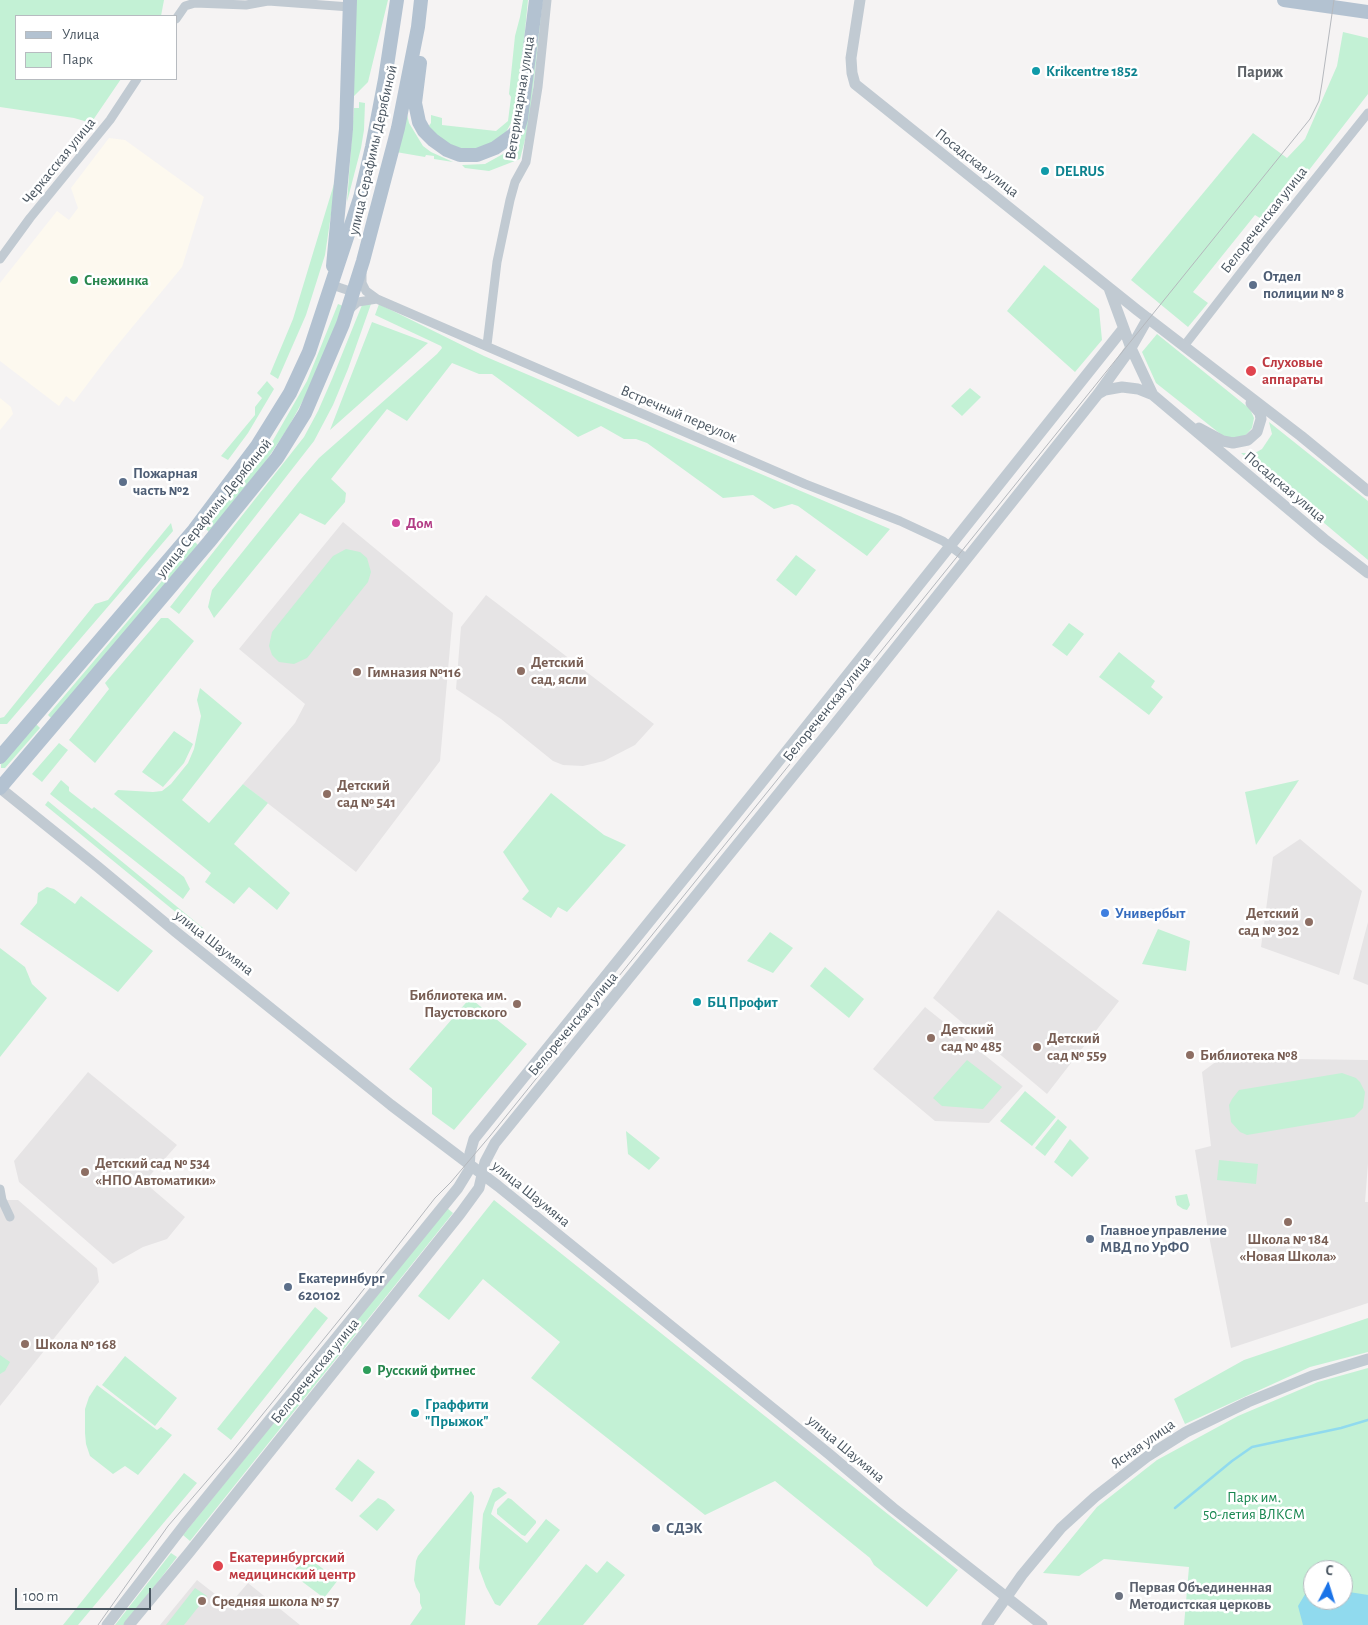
<!DOCTYPE html>
<meta charset="utf-8">
<style>
body{margin:0}
#map{position:relative;width:1368px;height:1625px;overflow:hidden;background:#f5f3f3;font-family:"Alegreya Sans",sans-serif}
canvas{display:block}
.legend{position:absolute;left:15px;top:15px;width:162px;height:65px;box-sizing:border-box;background:#fff;border:1px solid #b7bbc0;margin:0;padding:6px 9px;list-style:none;font-size:15px;color:#4a5661}
.legend li{display:flex;align-items:center;gap:10px;height:25px}
.legend b{width:25px;border:1px solid #b7bbc0}
.north{position:absolute;left:1303px;top:1560px;width:50px;height:50px;box-sizing:border-box;background:#fff;border:1px solid #b7bbc0;border-radius:50%;rotate:5deg;font-size:14px;font-weight:700;line-height:20px;text-align:center;color:#4a5661}
.north::after{content:'';display:block;margin:auto;width:18px;height:22px;background:#1a73e8;clip-path:polygon(50% 0,100% 100%,50% 72%,0 100%)}
.scale{position:absolute;left:15px;top:1588px;width:136px;height:22px;box-sizing:border-box;border:2px solid #4a5661;border-top:0;padding-left:6px;font-size:15px;line-height:18px;white-space:nowrap;color:#4a5661;-webkit-text-stroke:4px #fff;paint-order:stroke}
</style>
<div id="map">
<canvas width="1368" height="1625"></canvas>
<ul class="legend">
<li><b style="height:6px;background:#b3c2d1"></b>Улица</li>
<li><b style="height:14px;background:#c3f1d5"></b>Парк</li>
</ul>
<div class="north">С</div>
<div class="scale">100 m</div>
</div>
<script>
const ctx = document.querySelector('canvas').getContext('2d');
ctx.lineJoin = 'round';
function fillPath(path, color) { ctx.fillStyle = color; ctx.fill(path, 'evenodd'); }
const shape = rows => new Path2D(rows.map(r => 'M' + r).join(''));
function strokePath(path, color, width, dash) { ctx.strokeStyle = color; ctx.lineWidth = width; ctx.lineCap = dash ? 'butt' : 'round'; ctx.setLineDash(dash || []); ctx.stroke(path); }
function write(font, color, halo, rows, align = 'center') {
  ctx.font = font + ' "Alegreya Sans",sans-serif'; ctx.lineWidth = 5; ctx.setLineDash([]); ctx.textBaseline = 'middle'; ctx.strokeStyle = halo; ctx.fillStyle = color; for (const [text, x, y, turn = 0] of rows) {
    ctx.save(); ctx.translate(x, y); ctx.rotate((+turn || 0) * Math.PI / 180); ctx.textAlign = isNaN(turn) ? turn : align; if (halo) ctx.strokeText(text, 0, 0); ctx.fillText(text, 0, 0); ctx.restore();
  }
}
fillPath(shape([
 [109,138,125,140,204,197,182,267,110,354,74,402,66,396,59,406,0,361,0,283,57,211,69,220,78,208,71,188],
 [0,398,11,407,13,414,0,430]
]), '#fdf9ef');
fillPath(shape([
 [343,522,453,613,440,761,356,872,243,784,295,723,305,704,239,649],
 [486,595,562,653,654,724,635,745,604,761,583,766,563,765,553,761,501,719,456,689,461,627],
 [1300,839,1362,891,1339,975,1261,947,1273,857],
 [998,910,1119,1001,1047,1094,933,998],
 [1368,922,1368,985,1353,979],
 [925,1007,1023,1086,989,1123,935,1121,873,1069],
 [1221,1058,1368,1060,1368,1164,1365,1202,1368,1202,1368,1303,1231,1348,1210,1241,1195,1150,1211,1146,1202,1072],
 [88,1072,177,1145,144,1182,185,1217,167,1239,143,1247,113,1264,19,1182,14,1161],
 [0,1200,18,1200,97,1268,99,1282,0,1406],
 [197,1580,229,1605,248,1583,300,1625,160,1625]
]), '#e6e4e5');
fillPath(shape([
 [0,0,164,0,161,16,16,16,16,79,121,79,91,123,74,118,0,107],
 [354,0,388,0,368,82,353,97],
 [523,0,528,0,527,10,519,93,511,123,505,134,483,148,464,150,447,145,428,127,431,123,431,115,442,118,442,125,496,131,508,121,511,97,509,94,515,36,520,17],
 [543,0,531,107,526,136,520,159,489,171,465,168,462,165,485,164,503,154,519,139,526,122],
 [1343,32,1368,38,1368,94,1268,223,1255,215,1193,292,1208,303,1188,327,1131,280,1253,133,1287,158,1305,139,1337,66],
 [359,102,365,103,364,130,361,148,347,202,354,108,359,108],
 [406,110,409,123,423,146,431,152,453,162,434,159,434,156,426,155,425,157,396,152],
 [337,174,325,255,306,315,278,379,270,374,293,319],
 [1044,265,1099,309,1102,340,1075,372,1007,311],
 [338,304,343,306,313,382,288,428,260,470,209,532,206,529,271,444,307,381],
 [371,304,348,369,333,405,314,441,179,614,170,607,304,437,318,411,332,379,362,305],
 [379,304,484,356,890,529,867,556,798,506,792,504,774,509,753,495,723,498,647,443,636,439,624,439,601,426,578,437,492,374,479,374,452,363,407,421,387,409,331,479,346,493,345,502,325,525,300,513,214,618,208,607,212,590,301,479,319,458,437,354,442,348,441,346,375,315],
 [372,322,428,343,330,430],
 [1157,334,1250,409,1254,418,1252,428,1244,437,1232,438,1223,436,1156,383,1142,352],
 [267,381,274,389,248,433,228,460,221,456,255,415,255,407,262,398,257,393],
 [970,388,981,397,962,416,951,406],
 [1269,422,1368,501,1368,560,1241,453,1255,453,1262,449,1272,434],
 [171,523,173,531,7,724,0,724,0,718,4,717,95,604,108,600],
 [195,542,198,545,52,719,48,715],
 [346,549,360,552,367,558,371,572,368,582,307,658,294,664,279,662,272,655,269,646,272,632,333,556],
 [796,555,816,570,796,596,776,580],
 [161,618,168,618,194,641,95,763,69,740,109,689,105,683],
 [1069,623,1084,634,1067,656,1052,645],
 [1119,652,1155,681,1151,687,1163,697,1149,715,1099,677],
 [200,688,242,723,182,800,209,823,243,784,268,803,234,844,290,893,277,910,249,887,234,904,205,882,211,873,114,794,118,790,153,792,162,791,171,784,188,763,194,749,201,716,197,700],
 [36,724,40,728,5,768,1,768,1,764],
 [174,731,193,744,184,763,163,787,142,772],
 [59,743,68,750,42,782,32,774],
 [61,780,69,787,69,791,92,809,94,807,184,877,190,889,183,899,50,794],
 [1299,780,1256,845,1245,792],
 [551,793,604,835,626,845,567,912,558,907,551,918,522,899,529,891,503,852],
 [48,801,203,928,200,932,45,805],
 [47,887,54,889,75,904,81,896,153,951,118,992,20,924,37,903,38,893],
 [1158,929,1190,941,1186,971,1142,964],
 [770,932,793,948,773,973,747,961],
 [0,948,25,967,32,984,47,998,0,1057],
 [825,967,864,999,849,1018,810,986],
 [470,998,527,1044,454,1130,432,1114,432,1088,409,1069],
 [967,1060,1002,1087,983,1109,942,1106,933,1098],
 [1342,1073,1356,1078,1360,1082,1365,1092,1363,1108,1354,1117,1247,1135,1240,1132,1231,1122,1229,1105,1232,1099,1239,1090],
 [1025,1091,1056,1117,1032,1146,1000,1121],
 [1058,1119,1067,1127,1045,1156,1035,1148],
 [626,1131,660,1158,649,1170,628,1154],
 [1070,1139,1089,1158,1072,1177,1054,1162],
 [1219,1160,1258,1164,1256,1184,1217,1180],
 [1187,1194,1190,1205,1187,1210,1183,1209,1177,1205,1175,1196],
 [494,1200,958,1570,927,1607,874,1565,870,1558,775,1481,705,1515,531,1378,560,1342,483,1279,449,1320,418,1296],
 [447,1208,453,1213,190,1541,183,1535],
 [315,1307,328,1318,231,1440,217,1429],
 [1368,1318,1368,1352,1310,1367,1185,1424,1174,1399,1244,1360],
 [0,1355,10,1362,5,1371,0,1374],
 [125,1356,177,1398,155,1426,102,1385],
 [1368,1368,1368,1625,1184,1625,1189,1567,1104,1559,1079,1576,1043,1573,1097,1507,1157,1460,1238,1416,1318,1382],
 [1313,1570,1343,1570,1343,1600,1313,1600],
 [97,1385,157,1430,161,1427,172,1435,138,1475,125,1466,113,1474,90,1456,86,1444,85,1433,85,1409,89,1397],
 [358,1459,375,1472,352,1502,335,1489],
 [184,1473,197,1483,78,1625,63,1625],
 [499,1487,507,1493,495,1502,491,1514,527,1543,546,1519,560,1530,500,1606,495,1604,486,1587,479,1568,483,1514,493,1489],
 [471,1491,474,1496,465,1625,410,1625,422,1608,420,1603,420,1594,416,1587,414,1580,416,1561,418,1556],
 [378,1498,385,1501,395,1510,377,1531,359,1516],
 [508,1498,511,1499,536,1521,536,1523,525,1536,522,1535,497,1514,497,1509],
 [171,1553,177,1557,125,1625,115,1625],
 [306,1556,338,1580,324,1598,292,1574],
 [607,1561,625,1575,583,1625,537,1625,586,1564,597,1573],
 [195,1588,207,1596,184,1625,166,1625]
]), '#c3f1d5');
fillPath(shape([
 [1313,1590,1313,1600,1343,1600,1343,1591,1368,1595,1368,1625,1303,1625,1298,1606,1307,1591]
]), '#90daee');
strokePath(shape([
 [1175,1508,1232,1461,1252,1447,1341,1428,1368,1420]
]), '#90daee', 2.5);
strokePath(shape([
 [176,19,185,6,195,3,246,5,268,1,350,7],
 [0,259,30,218,110,120,137,79],
 [362,273,362,283,366,291,377,299,805,484,900,521,943,541,966,558],
 [332,285,353,292],
 [349,310,358,302,377,299],
 [487,345,497,262,510,200,515,182,526,162,538,87,547,0],
 [1184,346,1267,239,1368,113],
 [0,1189,2,1200,10,1217]
]), '#c1cad2', 9);
strokePath(shape([
 [860,0,851,58,852,73,855,84,1137,310,1301,436,1368,491],
 [1109,288,1131,348,1153,395],
 [1098,394,1105,390,1122,387,1138,389,1153,395,1324,539,1368,573],
 [1199,428,1223,441,1233,443,1248,440,1257,432,1261,419,1260,413,1251,403],
 [0,788,98,867,176,932,391,1105,498,1186,829,1454,893,1508,1042,1625],
 [107,1625,185,1524,458,1188,469,1170,470,1153,474,1139,762,782,1123,329],
 [129,1625,188,1554,460,1214,479,1188,485,1162,495,1143,831,729,1098,394,1131,348,1148,318],
 [987,1625,1022,1575,1061,1528,1095,1497,1148,1456,1186,1432,1248,1402,1312,1376,1368,1359]
]), '#c1cad2', 11);
strokePath(shape([
 [1284,0,1368,12],
 [420,63,415,103,419,122,424,131,433,140,447,150,460,155,477,155,495,148,513,135,518,129,521,119,536,0],
 [333,266,346,129,350,0],
 [0,757,194,530,257,446,290,393,309,352,360,198,372,147,385,79,397,0],
 [0,788,209,542,277,458,305,413,343,324,363,261,398,128,418,27,421,0]
]), '#b3c2d1', 14);
strokePath(shape([
 [98,1625,168,1526,232,1452,353,1303,435,1198,451,1182,490,1136,1310,119,1319,101,1322,83,1334,0]
]), '#b5b8bd', 1);
for (const [x, y, r, color] of [
 [1036,71,5,"#0f9aa8"],
 [1045,171,5,"#0f9aa8"],
 [74,280,5,"#2e9e5b"],
 [1253,285,5,"#5c6f8a"],
 [1251,371,6,"#e0444e"],
 [123,482,5,"#5c6f8a"],
 [396,523,5,"#d1479c"],
 [521,671,5,"#8d6e63"],
 [357,672,5,"#8d6e63"],
 [327,794,5,"#8d6e63"],
 [1105,913,5,"#3f7fe0"],
 [1309,922,5,"#8d6e63"],
 [697,1002,5,"#0f9aa8"],
 [517,1004,5,"#8d6e63"],
 [931,1038,5,"#8d6e63"],
 [1037,1047,5,"#8d6e63"],
 [1190,1055,5,"#8d6e63"],
 [85,1172,5,"#8d6e63"],
 [1288,1222,5,"#8d6e63"],
 [1090,1239,5,"#5c6f8a"],
 [288,1287,5,"#5c6f8a"],
 [25,1344,5,"#8d6e63"],
 [367,1370,5,"#2e9e5b"],
 [415,1413,5,"#0f9aa8"],
 [656,1528,5,"#5c6f8a"],
 [218,1566,6,"#e0444e"],
 [1119,1596,5,"#6b7280"],
 [202,1601,5,"#8d6e63"]
]) { const dot = new Path2D(); dot.arc(x, y, r, 0, 2 * Math.PI); ctx.fillStyle = color; ctx.fill(dot); strokePath(dot, '#fff', 2); }
write('bold 15px', '#0d838f', '#fff', [
 ["Krikcentre 1852",1046,71],
 ["DELRUS",1055,171],
 ["БЦ Профит",707,1002],
 ["Граффити",425,1404],
 ["\"Прыжок\"",425,1421]
], 'left');
write('15px', '#4a5661', '#fff', [
 ["Ветеринарная улица",520,98,-81],
 ["улица Серафимы Дерябиной",373,150,-77],
 ["Черкасская улица",59,161,-51],
 ["Посадская улица",977,163,38],
 ["Белореченская улица",1264,220,-52],
 ["Встречный переулок",679,414,23],
 ["Посадская улица",1285,487,40],
 ["улица Серафимы Дерябиной",214,508,-51],
 ["Белореченская улица",827,709,-51],
 ["улица Шаумяна",214,943,38],
 ["Белореченская улица",573,1024,-50],
 ["улица Шаумяна",531,1194,39],
 ["Белореченская улица",315,1371,-51],
 ["Ясная улица",1143,1444,-35],
 ["улица Шаумяна",846,1449,40]
]);
write('bold 15px', '#4e5e75', '#fff', [
 ["Отдел",1263,276],
 ["полиции № 8",1263,293],
 ["Пожарная",133,473],
 ["часть №2",133,490],
 ["Главное управление",1100,1230],
 ["МВД по УрФО",1100,1247],
 ["Екатеринбург",298,1278],
 ["620102",298,1295],
 ["СДЭК",666,1528]
], 'left');
write('bold 15px', '#27864d', '#fff', [
 ["Снежинка",84,280],
 ["Русский фитнес",377,1370]
], 'left');
write('bold 15px', '#be3a42', '#fff', [
 ["Слуховые",1262,362],
 ["аппараты",1262,379],
 ["Екатеринбургский",229,1557],
 ["медицинский центр",229,1574]
], 'left');
write('bold 15px', '#b23c85', '#fff', [
 ["Дом",406,523]
], 'left');
write('bold 15px', '#785e54', '#fff', [
 ["Детский",531,662],
 ["сад, ясли",531,679],
 ["Гимназия №116",367,672],
 ["Детский",337,785],
 ["сад № 541",337,802],
 ["Детский",1299,913,"right"],
 ["сад № 302",1299,930,"right"],
 ["Библиотека им.",507,995,"right"],
 ["Паустовского",507,1012,"right"],
 ["Детский",941,1029],
 ["сад № 485",941,1046],
 ["Детский",1047,1038],
 ["сад № 559",1047,1055],
 ["Библиотека №8",1200,1055],
 ["Детский сад № 534",95,1163],
 ["«НПО Автоматики»",95,1180],
 ["Школа № 184",1288,1239,"center"],
 ["«Новая Школа»",1288,1256,"center"],
 ["Школа № 168",35,1344],
 ["Средняя школа № 57",212,1601]
], 'left');
write('bold 15px', '#366cbe', '#fff', [
 ["Универбыт",1115,913]
], 'left');
write('15px', '#17864f', '#fff', [
 ["Парк им.",1254,1497],
 ["50-летия ВЛКСМ",1254,1514]
]);
write('bold 15px', '#5b616d', '#fff', [
 ["Первая Объединенная",1129,1587],
 ["Методистская церковь",1129,1604]
], 'left');
write('bold 16px', '#5f6368', '#fff', [
 ["Париж",1260,72]
]);
</script>
